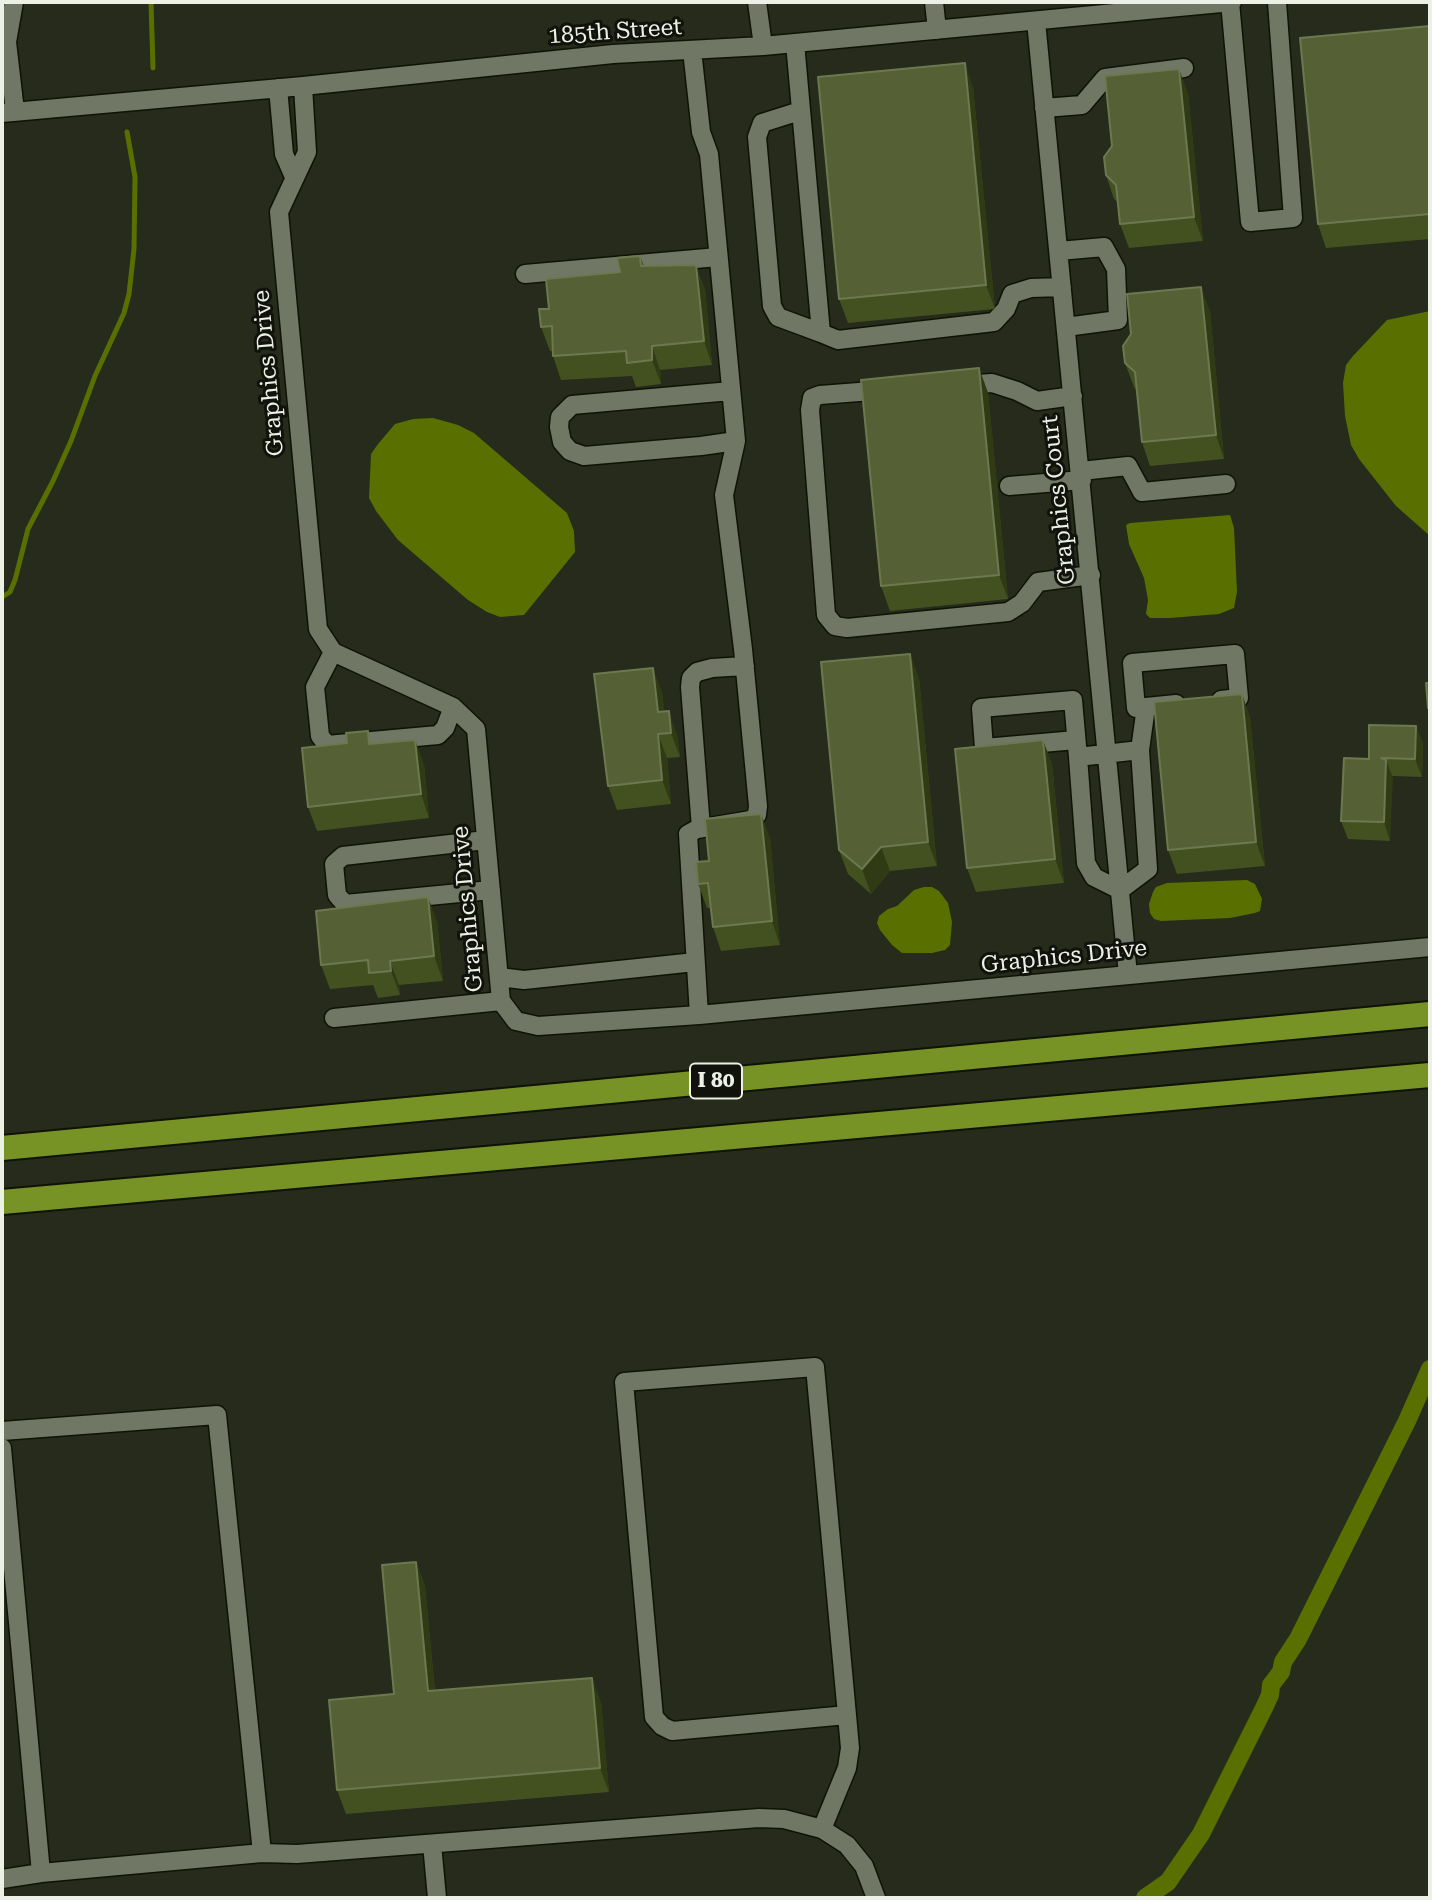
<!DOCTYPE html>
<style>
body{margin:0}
#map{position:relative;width:1432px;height:1900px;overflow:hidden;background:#262b1b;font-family:"Roboto Serif",serif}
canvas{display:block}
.frame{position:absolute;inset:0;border:4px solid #ecf0e5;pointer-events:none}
</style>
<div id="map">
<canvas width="1432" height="1900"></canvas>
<div class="frame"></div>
</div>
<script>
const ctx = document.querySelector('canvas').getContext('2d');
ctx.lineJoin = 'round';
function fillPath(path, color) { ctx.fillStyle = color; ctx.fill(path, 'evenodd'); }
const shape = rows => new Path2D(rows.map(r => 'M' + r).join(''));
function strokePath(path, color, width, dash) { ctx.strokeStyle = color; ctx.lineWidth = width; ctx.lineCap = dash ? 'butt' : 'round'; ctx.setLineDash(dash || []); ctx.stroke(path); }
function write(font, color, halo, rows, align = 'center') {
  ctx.font = font + ' "Roboto Serif",serif'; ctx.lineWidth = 6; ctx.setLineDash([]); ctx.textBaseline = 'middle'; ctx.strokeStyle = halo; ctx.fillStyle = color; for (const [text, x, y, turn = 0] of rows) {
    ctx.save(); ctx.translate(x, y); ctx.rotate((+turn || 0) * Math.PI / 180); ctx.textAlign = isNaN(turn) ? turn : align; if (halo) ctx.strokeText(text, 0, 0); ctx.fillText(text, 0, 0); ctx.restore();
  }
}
fillPath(shape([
 [1430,311,1430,536,1396,506,1359,459,1351,445,1345,416,1343,383,1346,365,1353,356,1387,320],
 [433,418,458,425,474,433,567,513,574,531,575,552,524,615,500,617,487,612,468,600,398,540,376,511,369,498,371,454,378,444,395,424,413,419],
 [1230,515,1234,528,1237,592,1234,608,1219,614,1170,618,1150,618,1146,614,1148,600,1144,578,1129,544,1126,525,1130,523],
 [1247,880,1255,884,1262,899,1260,911,1255,913,1230,918,1161,921,1154,919,1150,913,1149,904,1153,892,1156,887,1167,883],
 [924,887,932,887,939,891,948,903,952,922,950,945,945,950,932,953,902,953,892,945,880,930,877,923,879,916,888,909,897,906,914,890]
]), '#597000');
strokePath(shape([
 [151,2,153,68],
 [2,597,10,592,15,580,28,529,53,481,71,441,95,376,124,313,129,294,134,249,135,177,127,132]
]), '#597000', 5);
strokePath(shape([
 [1145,1898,1168,1882,1201,1834,1264,1708,1270,1695,1271,1685,1281,1672,1283,1662,1298,1639,1407,1421,1430,1369]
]), '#597000', 18);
const minor = shape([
 [14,2,7,42,15,111],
 [757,2,763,46],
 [934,2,937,30],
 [1230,2,1250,222,1293,218,1277,2],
 [1036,21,1128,975],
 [795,43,821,333,838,340,994,322,1006,309,1012,294,1031,288,1062,287],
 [692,50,701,132,709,154,736,441,724,495,743,649,758,806,757,815,751,820,697,829,688,834,699,1015],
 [303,86,307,152,279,212,318,629,333,652,453,707,476,729,501,1001,516,1021,538,1026,699,1015,1430,947],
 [278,88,284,154,294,177],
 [1044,108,1082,105,1105,78,1184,68],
 [800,111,762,123,757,137,772,306,778,317,821,333],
 [2,113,303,86,613,54,763,46,1232,2],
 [1059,251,1104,247,1116,269,1118,320,1066,327],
 [525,274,718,257],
 [962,385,992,383,1017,391,1037,401,1073,396],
 [885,390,820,395,812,398,810,410,826,615,835,626,847,628,1008,612,1022,603,1038,582,1091,575],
 [731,391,572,405,560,417,559,427,562,442,570,451,584,456,701,446,736,441],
 [1081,471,1128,466,1142,492,1226,484],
 [1009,486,1082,480],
 [333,652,315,687,320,736,327,745,438,735,445,728,453,707],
 [1146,707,1136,708,1132,663,1235,654,1239,698,1221,700],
 [1076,740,984,748,981,708,1073,700,1078,757],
 [1140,750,1078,757,1086,863,1094,877,1120,890,1148,869,1140,750,1146,707,1176,704],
 [701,828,690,687,691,678,697,672,712,668,745,666],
 [486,840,343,856,334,864,337,895,345,904,491,890],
 [499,977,524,980,695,962],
 [334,1018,501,1001],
 [2,1431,217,1415,262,1853],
 [2,1448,41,1873],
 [822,1829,847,1768,850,1748,815,1367,624,1382,654,1717,662,1726,672,1731,847,1715],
 [432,1844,437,1898],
 [2,1879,41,1873,262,1853,297,1854,759,1818,784,1819,822,1829,847,1845,864,1866,876,1898]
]);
const highway = shape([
 [2,1148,1430,1014],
 [2,1202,1430,1075]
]);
strokePath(minor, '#0f1305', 21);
strokePath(highway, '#0f1305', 28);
strokePath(minor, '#707764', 18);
strokePath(highway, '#789325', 24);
fillPath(shape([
 [1430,26,1430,239,1326,248,1318,224],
 [973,87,995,309,848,323,839,299],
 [1188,93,1203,241,1129,248,1120,224,1118,202,1114,199,1106,175],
 [640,256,644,266,705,289,712,365,660,370,661,384,636,387,632,376,561,380,553,356,553,351,550,351,541,327,549,309,620,272],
 [1210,311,1224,459,1150,466,1142,442,1136,390,1134,387,1125,363],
 [979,368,988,393,1008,599,890,611,881,586],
 [919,678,937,866,890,871,871,894,848,874,839,850],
 [662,692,664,711,677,735,680,757,667,758,671,804,617,810,608,786],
 [1242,694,1250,718,1265,866,1177,874,1168,850],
 [1416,726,1423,744,1422,777,1392,776,1390,841,1348,839,1341,821,1369,759],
 [1043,740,1052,765,1064,883,976,892,967,868],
 [372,744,424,764,429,818,317,831,308,807],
 [770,838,780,945,721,951,713,927,711,908,707,908,698,884,709,861],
 [437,921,443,981,399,985,400,995,378,998,373,985,330,989,321,965],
 [416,1562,425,1586,435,1691,601,1702,609,1792,346,1814,337,1790,394,1694]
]), '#435020');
fillPath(shape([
 [965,63,973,87,995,309,986,285],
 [1179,69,1188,93,1203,241,1194,217],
 [696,265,705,289,712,365,704,341],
 [1201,287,1210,311,1224,459,1216,435],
 [652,346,660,370,661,384,652,360],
 [979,368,988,393,1008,599,999,575],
 [910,654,919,678,937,866,928,842],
 [653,668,662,692,667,733,658,712],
 [1242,694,1250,718,1265,866,1256,842],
 [669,711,677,735,680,757,671,733],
 [1416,726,1423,744,1422,777,1415,759],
 [658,734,667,758,671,804,662,780],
 [415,740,424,764,429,818,421,794],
 [1043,740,1052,765,1064,883,1055,859],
 [1386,760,1393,778,1390,841,1384,822],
 [761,814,770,838,780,945,772,921],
 [881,847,890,871,871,894,862,869],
 [428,897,437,921,443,981,434,956],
 [390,961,399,985,400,995,391,971],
 [416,1562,425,1586,437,1715,428,1691],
 [592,1678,601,1702,609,1792,600,1768]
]), '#303a15');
const building = shape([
 [1430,26,1430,214,1318,224,1300,38,1430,26],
 [965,63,986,285,839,299,818,77,965,63],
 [1179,69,1194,217,1120,224,1116,185,1106,175,1104,157,1112,146,1105,76,1179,69],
 [640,256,641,266,696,265,704,341,652,346,652,360,627,363,626,351,553,356,552,326,541,327,539,309,549,309,546,279,620,272,617,258,640,256],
 [1201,287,1216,435,1142,442,1135,372,1125,363,1123,346,1131,334,1127,294,1201,287],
 [979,368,999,575,881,586,861,380,979,368],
 [910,654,928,842,881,847,862,869,839,850,821,662,910,654],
 [653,668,658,712,669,711,671,733,658,734,662,780,608,786,594,674,653,668],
 [1426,683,1430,683,1430,708,1428,708,1426,683],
 [1242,694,1256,842,1168,850,1154,702,1242,694],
 [1369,725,1416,726,1415,759,1381,758,1386,760,1384,822,1341,821,1344,758,1369,759,1369,725],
 [368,731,369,744,415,740,421,794,308,807,302,748,347,743,346,733,368,731],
 [1043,740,1055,859,967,868,955,749,1043,740],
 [761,814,772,921,713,927,708,883,698,884,696,862,709,861,705,819,761,814],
 [428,897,434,956,390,961,391,971,369,973,368,960,321,965,316,911,428,897],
 [416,1562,428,1691,592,1678,600,1768,337,1790,329,1700,394,1694,382,1565,416,1562]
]);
fillPath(building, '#556135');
strokePath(building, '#6d7851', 2);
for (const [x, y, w] of [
 [716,1081,52]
]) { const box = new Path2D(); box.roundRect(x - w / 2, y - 17.5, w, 35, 5); ctx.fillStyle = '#10120b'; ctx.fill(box); strokePath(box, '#ecf0e5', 2); }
write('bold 21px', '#ecf0e5', null, [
 ["I 80",716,1081]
]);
write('23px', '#ecf0e5', '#10120b', [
 ["185th Street",615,32,-4],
 ["Graphics Drive",269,373,-95],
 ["Graphics Court",1059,500,-96],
 ["Graphics Drive",468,909,-95],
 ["Graphics Drive",1064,957,-6]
]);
</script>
